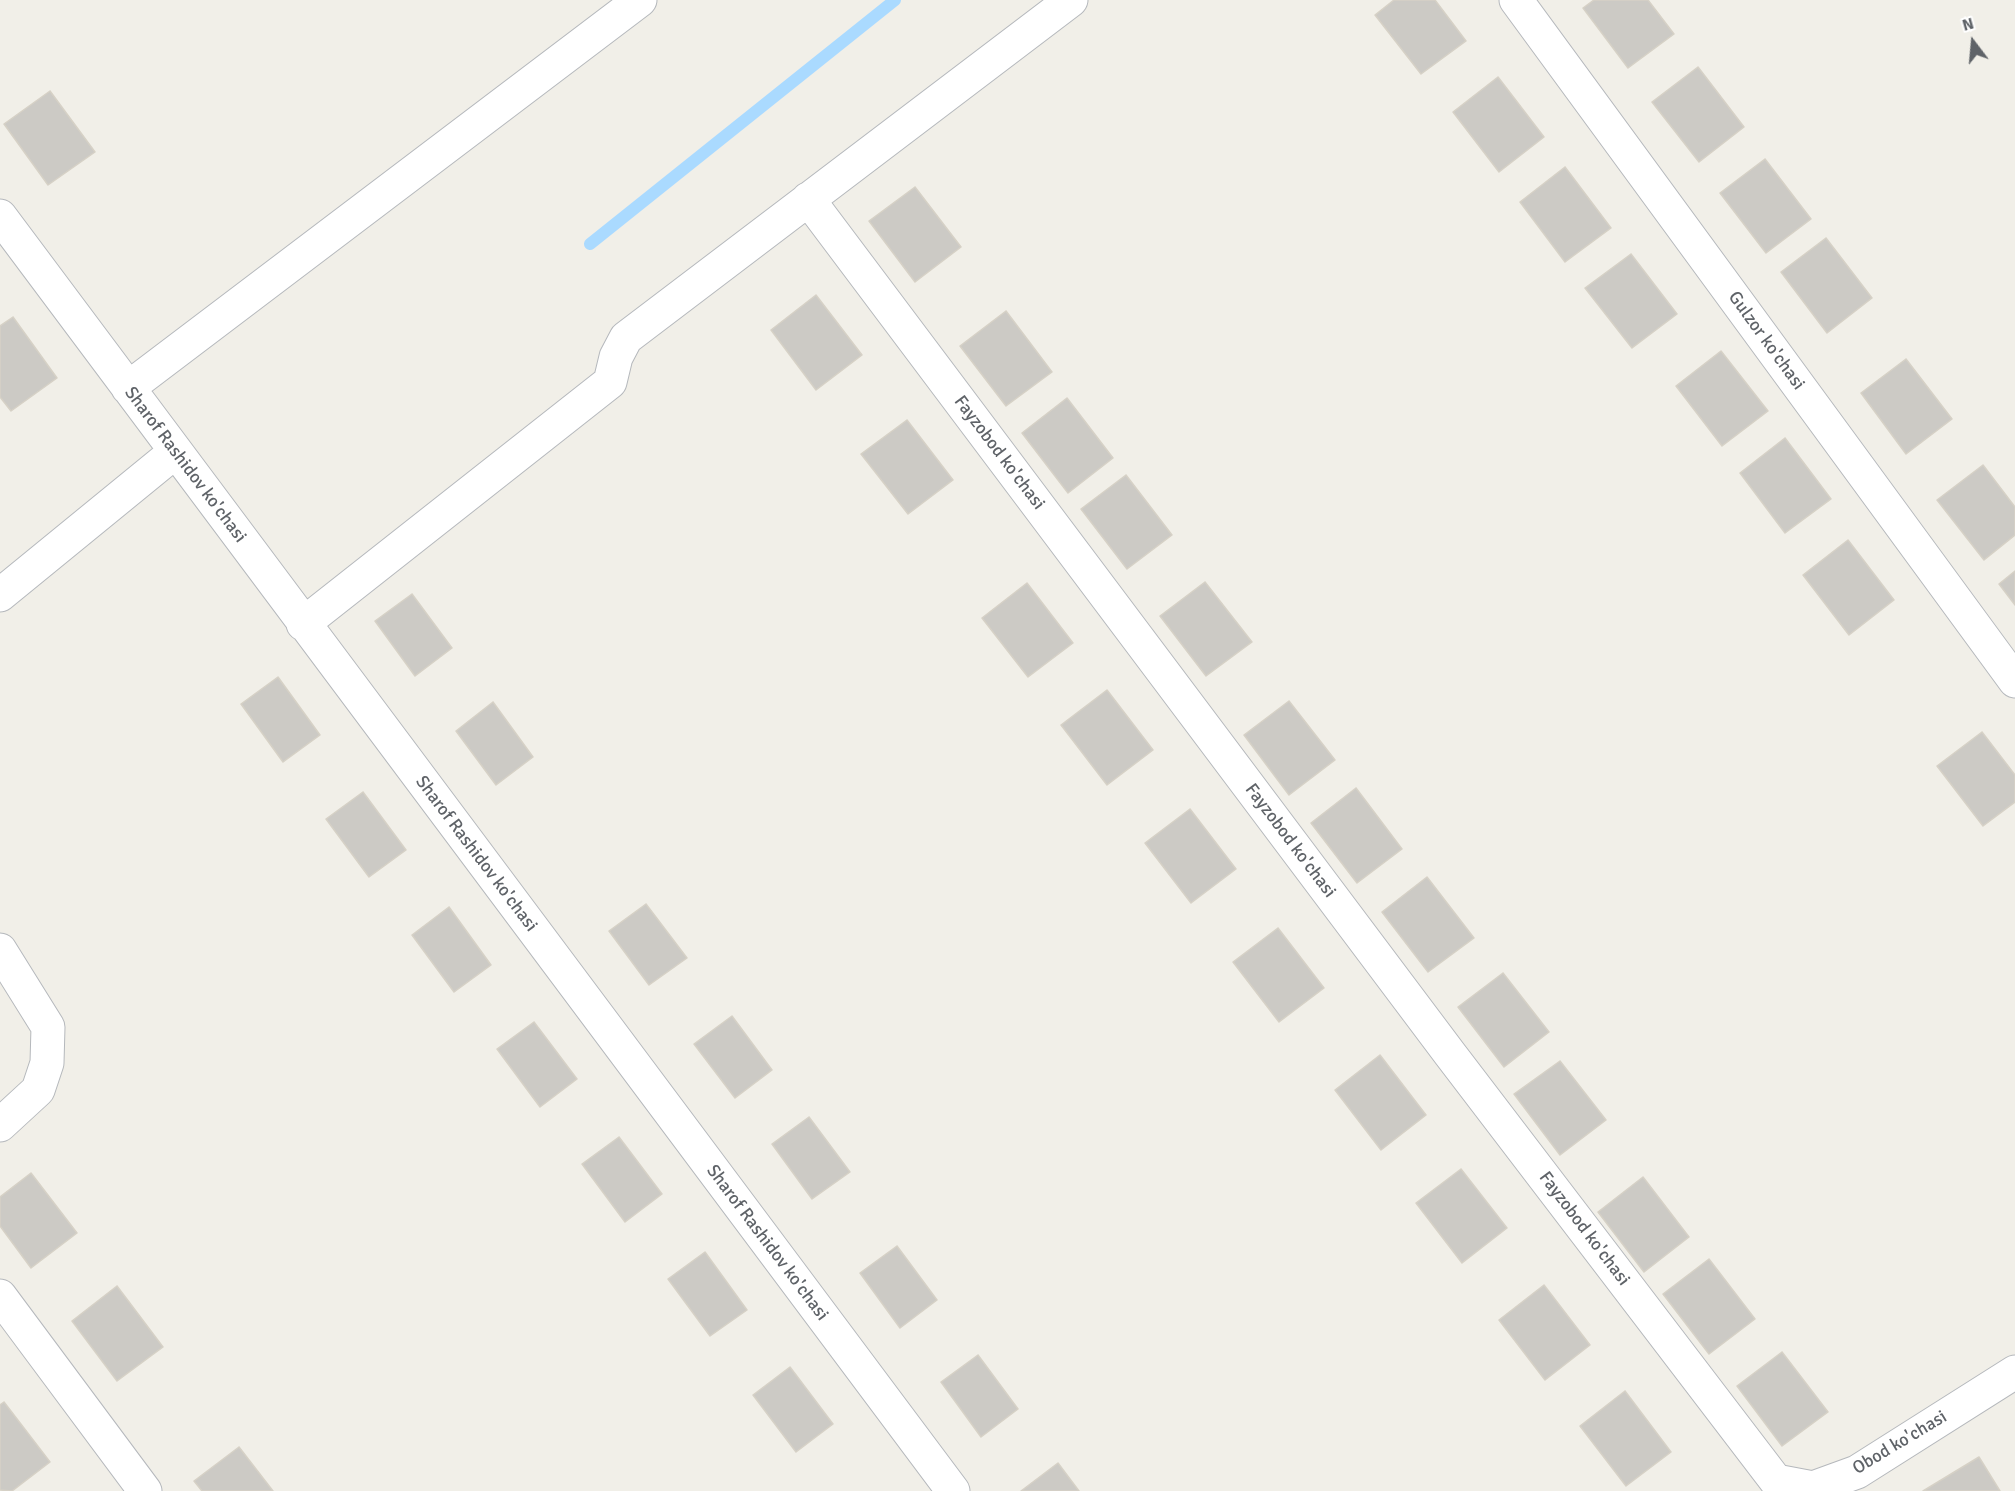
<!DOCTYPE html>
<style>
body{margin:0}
#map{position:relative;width:2015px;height:1491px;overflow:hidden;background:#f1efe8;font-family:Signika,sans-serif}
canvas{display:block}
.north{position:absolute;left:1943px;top:12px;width:60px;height:60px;-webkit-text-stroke:4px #fff;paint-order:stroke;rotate:344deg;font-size:16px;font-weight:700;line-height:24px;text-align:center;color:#5f6368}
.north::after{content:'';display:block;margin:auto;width:21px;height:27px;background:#5f6368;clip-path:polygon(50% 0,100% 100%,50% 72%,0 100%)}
</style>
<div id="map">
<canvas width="2015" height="1491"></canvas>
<div class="north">N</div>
</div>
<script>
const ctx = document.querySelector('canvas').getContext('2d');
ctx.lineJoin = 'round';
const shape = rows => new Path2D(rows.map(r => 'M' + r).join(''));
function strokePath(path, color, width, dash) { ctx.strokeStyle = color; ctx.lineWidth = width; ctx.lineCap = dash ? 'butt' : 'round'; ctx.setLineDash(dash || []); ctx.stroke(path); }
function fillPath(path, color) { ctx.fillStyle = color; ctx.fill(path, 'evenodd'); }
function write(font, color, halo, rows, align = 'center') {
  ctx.font = font + ' Signika,sans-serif'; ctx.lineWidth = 5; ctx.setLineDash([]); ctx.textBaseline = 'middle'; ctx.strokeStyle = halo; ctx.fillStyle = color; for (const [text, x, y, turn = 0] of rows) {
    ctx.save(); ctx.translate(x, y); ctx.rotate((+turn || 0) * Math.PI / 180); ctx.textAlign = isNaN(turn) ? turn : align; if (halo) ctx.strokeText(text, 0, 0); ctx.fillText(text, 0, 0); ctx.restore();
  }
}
strokePath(shape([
 [590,244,895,0]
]), '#aadaff', 12);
const building = shape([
 [1394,0,1435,0,1466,41,1421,74,1375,15,1394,0],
 [1594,0,1648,0,1674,34,1628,68,1583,8,1594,0],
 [1698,67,1744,127,1699,162,1652,102,1698,67],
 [1498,77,1544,137,1499,172,1453,112,1498,77],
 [50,91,95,152,48,185,4,124,50,91],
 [1765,159,1811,219,1766,253,1720,193,1765,159],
 [1565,167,1611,228,1565,262,1520,202,1565,167],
 [915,187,961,247,915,282,869,221,915,187],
 [1826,238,1872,298,1827,333,1781,272,1826,238],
 [1631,254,1677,314,1632,348,1585,288,1631,254],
 [816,295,862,355,816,390,771,330,816,295],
 [1006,311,1052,372,1006,406,960,346,1006,311],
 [13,317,57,378,11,411,0,397,0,326,13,317],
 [1721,351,1768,411,1722,446,1676,386,1721,351],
 [1906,359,1952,419,1906,454,1861,393,1906,359],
 [1067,398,1113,458,1068,493,1022,433,1067,398],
 [907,420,953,480,908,514,861,454,907,420],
 [1785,438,1831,499,1785,533,1740,473,1785,438],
 [1983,465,2015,507,2015,535,1984,560,1937,500,1983,465],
 [1126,475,1172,535,1127,569,1081,509,1126,475],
 [1848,540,1894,600,1849,635,1803,575,1848,540],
 [2015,571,2015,605,1999,584,2015,571],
 [1205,582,1252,642,1206,676,1160,616,1205,582],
 [1027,583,1073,643,1028,677,982,618,1027,583],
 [412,594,452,648,415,676,375,621,412,594],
 [278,677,320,735,283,762,241,704,278,677],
 [1107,690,1153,750,1107,785,1061,725,1107,690],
 [1289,701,1335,760,1289,795,1244,735,1289,701],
 [493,702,533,757,496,785,456,731,493,702],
 [1982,732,2015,775,2015,802,1983,826,1937,766,1982,732],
 [1356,788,1402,849,1357,883,1311,823,1356,788],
 [363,792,406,850,369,877,326,819,363,792],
 [1190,809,1236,869,1191,903,1145,843,1190,809],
 [1427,877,1474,938,1428,972,1382,912,1427,877],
 [646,904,687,958,649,985,609,931,646,904],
 [449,907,491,965,454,992,412,935,449,907],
 [1278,928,1324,988,1279,1022,1233,962,1278,928],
 [1503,973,1549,1032,1504,1067,1458,1007,1503,973],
 [732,1016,772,1070,735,1098,694,1044,732,1016],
 [534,1022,577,1079,540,1107,497,1049,534,1022],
 [1380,1055,1426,1115,1381,1150,1335,1090,1380,1055],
 [1560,1061,1606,1120,1560,1155,1514,1094,1560,1061],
 [809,1117,850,1172,812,1199,772,1144,809,1117],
 [619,1137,662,1194,625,1222,582,1164,619,1137],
 [1461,1169,1507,1228,1462,1263,1416,1203,1461,1169],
 [31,1173,77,1233,31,1268,0,1226,0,1197,31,1173],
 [1643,1177,1689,1237,1644,1272,1598,1212,1643,1177],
 [897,1246,937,1300,900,1328,860,1273,897,1246],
 [705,1252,747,1310,710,1336,668,1279,705,1252],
 [1709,1259,1755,1319,1709,1354,1663,1294,1709,1259],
 [1544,1285,1590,1345,1545,1380,1499,1320,1544,1285],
 [117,1286,163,1347,117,1381,72,1321,117,1286],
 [1782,1352,1828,1412,1782,1446,1737,1386,1782,1352],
 [978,1355,1018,1409,981,1437,941,1382,978,1355],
 [790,1367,833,1424,796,1452,753,1395,790,1367],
 [1625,1391,1671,1452,1626,1486,1580,1426,1625,1391],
 [4,1402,50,1462,12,1491,0,1490,0,1405,4,1402],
 [239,1447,273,1491,202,1491,194,1481,239,1447],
 [1979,1457,2000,1491,1923,1491,1979,1457],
 [1058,1463,1079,1491,1021,1491,1058,1463]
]);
fillPath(building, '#cccac5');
strokePath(building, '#d6d1c6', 1.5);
const minor = shape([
 [1516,0,2015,681],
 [808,199,1450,1054,1776,1481,1813,1488,1857,1472,2015,1372],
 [0,216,953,1491],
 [128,388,640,0],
 [0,595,175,452],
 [303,624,610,382,616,357,626,338,1071,0],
 [0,950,48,1027,47,1063,38,1090,0,1125],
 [0,1296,145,1491]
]);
strokePath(minor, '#b5b8bc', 35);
strokePath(minor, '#fff', 33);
write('18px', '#5f6368', '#fff', [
 ["Gulzor ko'chasi",1766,341,54],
 ["Fayzobod ko'chasi",999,453,53],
 ["Sharof Rashidov ko'chasi",185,465,53],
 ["Fayzobod ko'chasi",1290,841,53],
 ["Sharof Rashidov ko'chasi",476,854,53],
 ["Fayzobod ko'chasi",1584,1229,53],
 ["Sharof Rashidov ko'chasi",767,1243,53],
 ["Obod ko'chasi",1900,1443,-31]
]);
</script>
